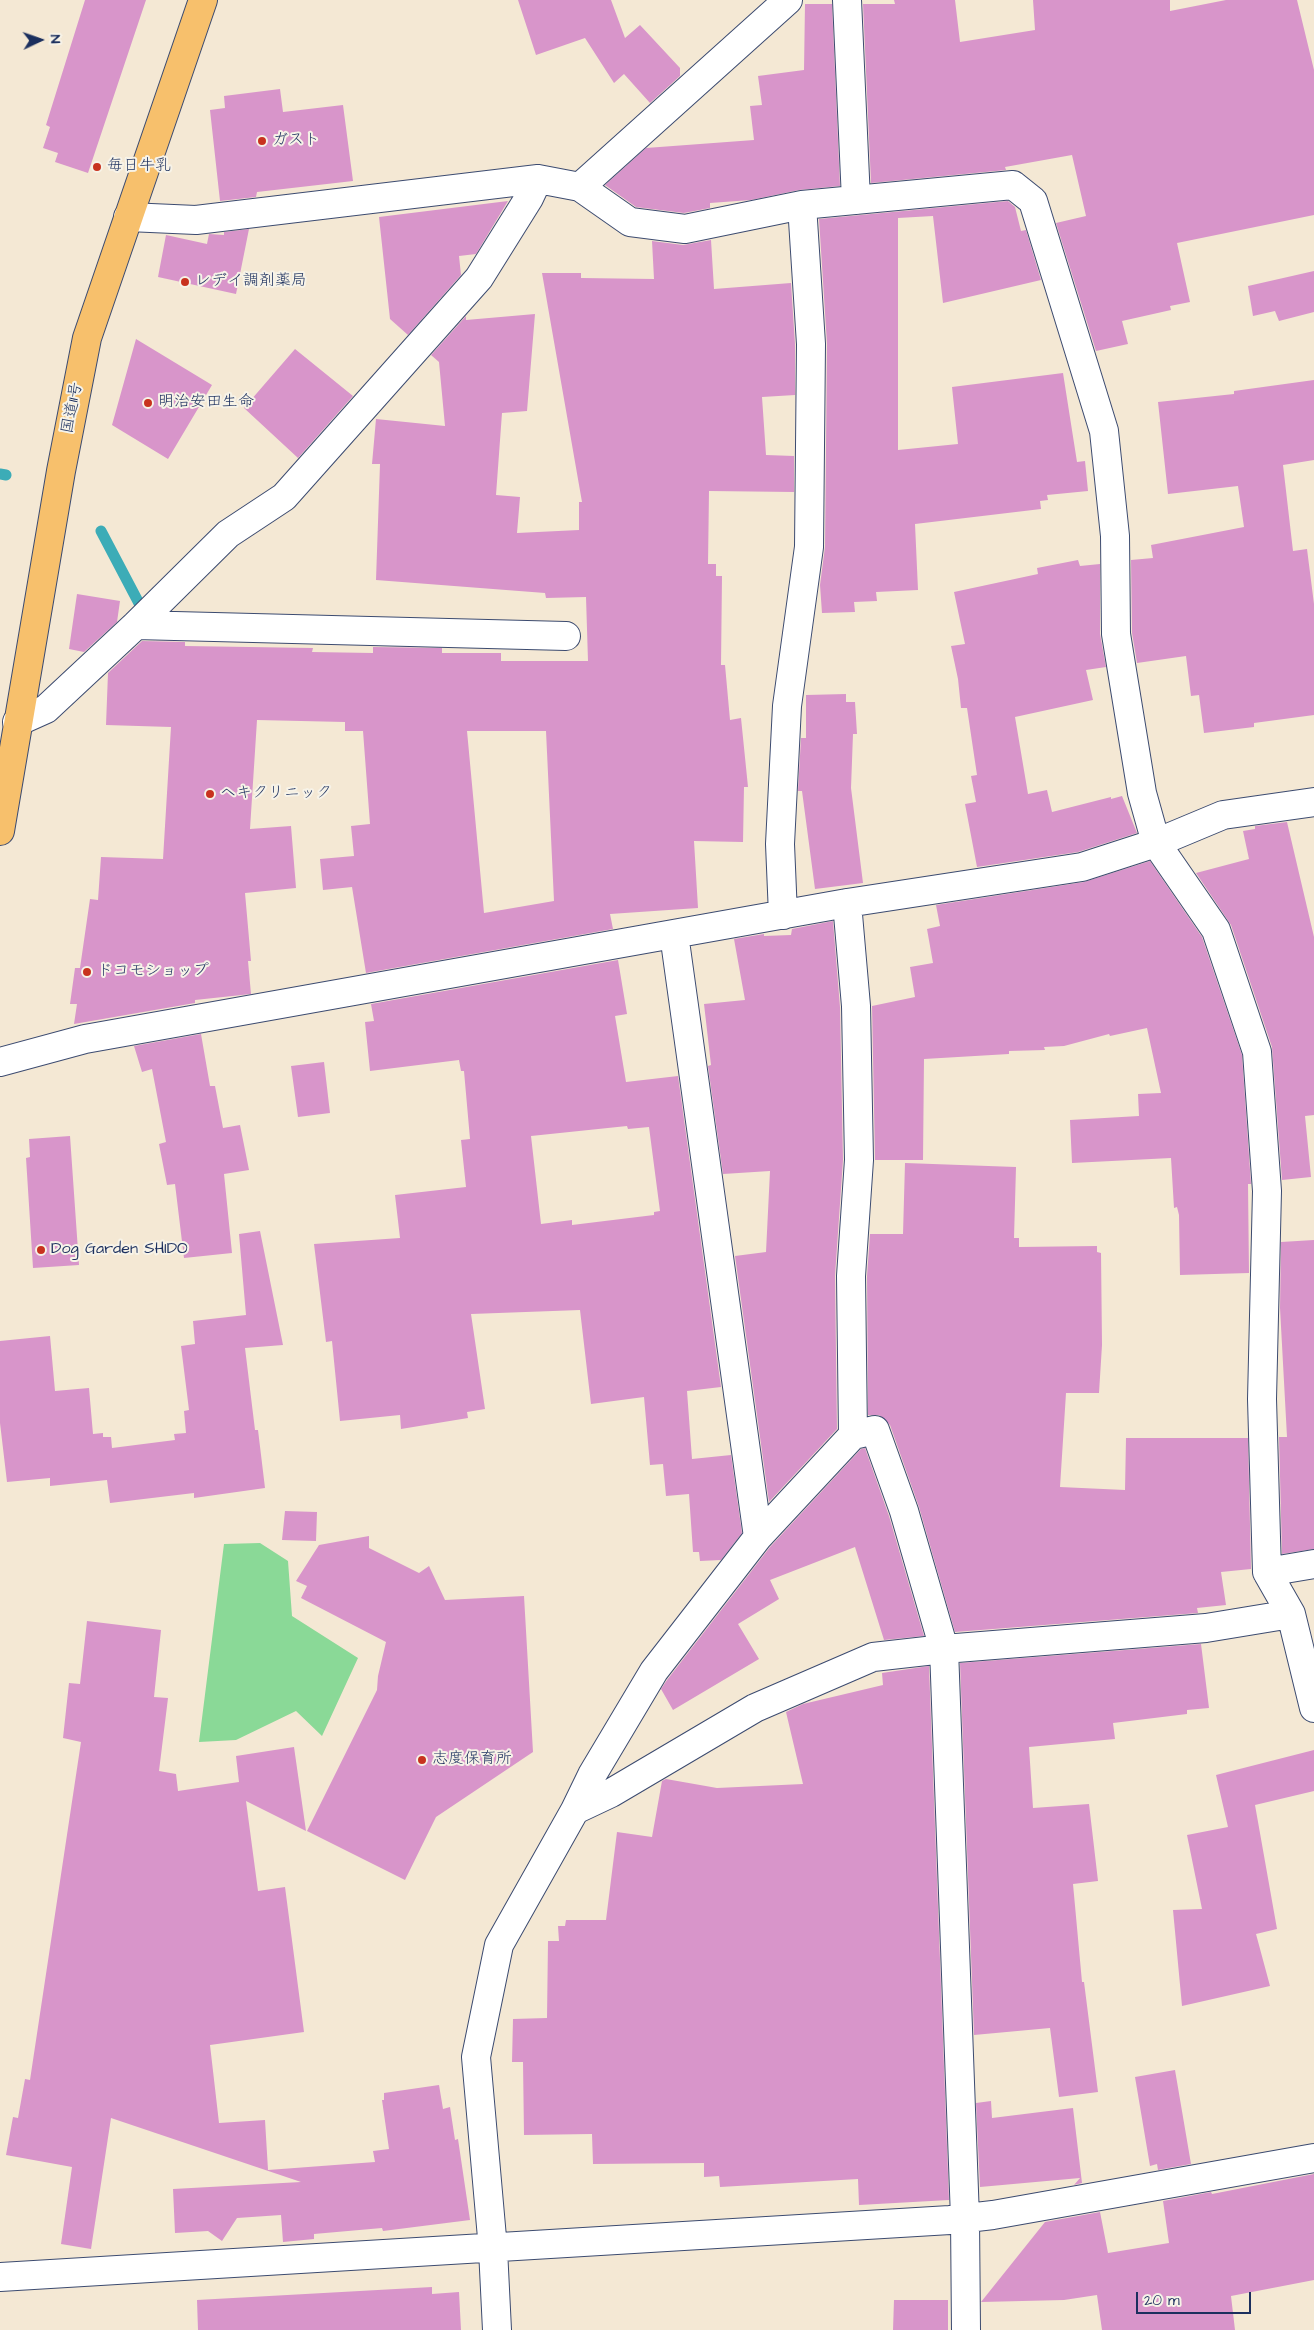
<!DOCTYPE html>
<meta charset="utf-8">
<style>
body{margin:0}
#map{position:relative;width:1314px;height:2330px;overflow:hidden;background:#f4e8d4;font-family:"Architects Daughter",sans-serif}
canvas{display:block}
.north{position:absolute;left:15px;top:15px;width:50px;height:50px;-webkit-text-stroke:4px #f7f3e8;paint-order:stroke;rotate:87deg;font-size:14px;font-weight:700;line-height:20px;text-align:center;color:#1b2f5e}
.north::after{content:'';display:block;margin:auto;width:18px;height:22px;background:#1b2f5e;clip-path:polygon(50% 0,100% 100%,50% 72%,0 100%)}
.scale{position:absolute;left:1136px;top:2292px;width:115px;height:22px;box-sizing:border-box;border:2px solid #1b2f5e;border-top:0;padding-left:6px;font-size:15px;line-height:18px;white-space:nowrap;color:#1b2f5e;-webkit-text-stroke:4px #f7f3e8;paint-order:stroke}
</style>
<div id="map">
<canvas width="1314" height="2330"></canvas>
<div class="north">N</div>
<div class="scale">20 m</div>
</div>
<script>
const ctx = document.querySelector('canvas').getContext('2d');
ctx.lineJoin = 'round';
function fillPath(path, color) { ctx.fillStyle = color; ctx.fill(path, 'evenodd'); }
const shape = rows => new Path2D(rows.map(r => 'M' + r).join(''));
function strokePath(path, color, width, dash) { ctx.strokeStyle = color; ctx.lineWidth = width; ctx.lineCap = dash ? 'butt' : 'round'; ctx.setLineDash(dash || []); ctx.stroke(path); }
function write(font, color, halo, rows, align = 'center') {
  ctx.font = font + ' "Architects Daughter","Klee One",sans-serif'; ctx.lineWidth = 4; ctx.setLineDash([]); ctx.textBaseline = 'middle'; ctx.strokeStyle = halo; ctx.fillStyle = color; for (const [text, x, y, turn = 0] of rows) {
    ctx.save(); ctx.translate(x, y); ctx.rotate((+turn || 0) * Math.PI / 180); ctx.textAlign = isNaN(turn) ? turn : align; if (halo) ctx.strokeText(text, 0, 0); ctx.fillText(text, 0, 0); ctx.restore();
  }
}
fillPath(shape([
 [260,1543,288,1561,292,1616,358,1658,322,1736,296,1711,236,1740,199,1742,224,1544]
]), '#8ad997');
strokePath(shape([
 [0,474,6,475],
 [101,531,142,609]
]), '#3cacb7', 11);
fillPath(shape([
 [85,0,146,0,88,173,55,162,58,153,43,148,50,127,46,125],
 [518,0,611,0,625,38,640,25,680,68,680,76,650,103,624,74,614,83,585,38,536,55],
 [894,0,955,0,960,42,1035,30,1033,0,1170,0,1170,11,1226,0,1297,0,1314,70,1314,215,1177,243,1190,302,1170,306,1171,310,1122,321,1128,344,1096,351,1056,223,1086,216,1072,155,1005,167,1006,170,871,183,863,4,895,4],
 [805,4,832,4,840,186,799,190,751,200,710,203,710,208,684,213,636,207,605,185,646,148,754,140,750,106,762,105,758,76,804,70],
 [280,89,283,112,343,105,353,181,257,192,256,197,220,201,210,110,225,108,224,96],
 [508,201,476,254,459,256,461,275,408,335,390,319,379,217],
 [1008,201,1015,207,1021,231,1026,230,1041,280,943,303,933,216,898,218,898,450,958,444,952,387,1063,373,1077,462,1085,461,1088,491,1047,495,1048,500,1040,501,1041,509,915,524,918,590,876,592,877,601,854,602,855,612,822,613,820,585,825,547,827,344,819,219],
 [249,229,236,294,158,277,166,235,207,244,209,234,224,235,224,232],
 [711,240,714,289,791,283,795,344,795,395,762,397,766,455,794,456,794,492,709,491,708,564,716,564,716,576,722,576,721,665,725,665,730,720,741,718,748,787,744,787,743,842,694,841,698,908,610,914,613,929,366,973,352,887,323,890,320,859,354,856,351,826,370,824,363,731,345,731,345,722,257,720,250,829,291,826,296,888,245,893,251,961,248,961,251,994,195,1000,195,1003,74,1024,77,1004,70,1004,75,968,80,968,90,899,98,900,101,857,163,859,171,727,106,725,108,673,142,641,185,642,185,646,313,648,312,652,373,653,373,647,442,648,442,653,501,653,501,661,588,661,586,597,546,598,545,593,376,580,380,464,372,464,376,419,445,426,439,362,431,355,466,316,466,320,535,314,527,411,502,413,496,495,520,497,517,533,579,530,579,502,582,502,542,273,581,273,581,278,654,279,652,241,683,245],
 [467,731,546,731,554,901,484,913],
 [1314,271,1314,312,1279,321,1275,311,1253,316,1248,286],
 [136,339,212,385,168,459,112,425],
 [295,349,353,396,298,458,244,408],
 [1314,380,1314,460,1283,465,1293,551,1307,549,1314,604,1314,715,1254,723,1254,727,1204,733,1199,695,1191,696,1186,656,1137,663,1132,633,1131,560,1153,558,1151,545,1244,527,1238,486,1168,494,1158,402,1234,394,1234,391],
 [1078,560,1080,566,1100,564,1100,634,1106,667,1086,670,1093,700,1015,717,1028,794,1047,790,1052,812,1111,797,1111,799,1122,796,1137,833,1078,852,977,867,965,804,976,802,971,776,977,775,967,708,961,708,958,679,951,646,965,644,954,592,1038,574,1037,568],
 [77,594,120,601,117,622,84,652,69,649],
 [846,694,846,702,855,702,857,734,853,734,851,788,863,883,815,889,802,791,798,791,801,738,806,738,806,695],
 [1287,822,1314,937,1314,1115,1305,1116,1311,1177,1282,1180,1272,1047,1231,925,1196,873,1249,859,1243,831,1255,829,1255,826],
 [1150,861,1202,937,1242,1055,1251,1184,1248,1184,1249,1273,1180,1275,1179,1215,1177,1207,1174,1208,1171,1158,1072,1163,1070,1120,1139,1116,1138,1094,1161,1093,1147,1028,1110,1036,1109,1034,1064,1046,1044,1047,1045,1050,1009,1051,1009,1054,924,1059,923,1160,875,1160,872,1006,915,997,910,967,933,963,927,929,940,926,936,905,1084,882],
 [833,921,840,1007,843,1160,835,1276,837,1429,769,1502,735,1256,766,1252,770,1171,723,1174,708,1066,711,1065,704,1004,745,1000,734,939,764,934,764,936,791,935,792,929],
 [618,960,627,1014,615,1016,626,1082,678,1076,721,1387,687,1391,692,1459,731,1455,742,1533,721,1560,700,1561,699,1552,693,1552,689,1494,666,1496,663,1464,650,1465,644,1397,591,1404,580,1310,471,1314,485,1409,467,1412,468,1418,401,1429,400,1415,340,1421,332,1341,326,1342,314,1244,400,1238,395,1195,466,1187,461,1140,470,1139,464,1071,461,1071,459,1060,370,1071,365,1022,374,1021,371,1004],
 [627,1126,628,1129,649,1127,660,1211,654,1212,654,1215,572,1225,572,1220,541,1224,531,1136],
 [201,1034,210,1086,215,1086,223,1128,240,1125,249,1170,224,1174,232,1253,184,1258,175,1184,167,1185,159,1144,166,1142,152,1069,142,1072,134,1046],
 [324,1062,330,1113,298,1117,291,1066],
 [70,1136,79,1265,33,1268,26,1158,30,1157,29,1139],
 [905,1163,1016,1167,1014,1238,1019,1238,1019,1247,1097,1246,1097,1252,1101,1253,1102,1345,1099,1393,1066,1393,1060,1487,1125,1490,1126,1438,1248,1438,1251,1569,1221,1572,1226,1605,1197,1608,1198,1613,955,1632,919,1507,890,1425,879,1415,868,1415,867,1276,870,1234,903,1234],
 [260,1231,283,1345,245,1348,255,1430,258,1430,265,1488,194,1498,194,1493,110,1503,107,1480,50,1486,50,1478,7,1482,0,1423,0,1341,50,1336,55,1391,89,1388,93,1434,103,1433,103,1437,111,1437,112,1448,175,1440,174,1434,186,1433,184,1411,189,1410,181,1346,195,1344,193,1321,246,1315,239,1234],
 [1314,1240,1314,1549,1282,1554,1279,1437,1287,1437,1280,1308,1281,1242],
 [865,1448,889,1516,924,1636,884,1640,855,1547,770,1580,779,1599,738,1624,759,1659,673,1710,661,1689,667,1680,770,1547,861,1449],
 [285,1511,317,1512,316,1541,282,1540],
 [369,1536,369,1548,419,1573,429,1566,445,1600,524,1596,533,1752,436,1817,405,1880,307,1831,377,1690,378,1676,386,1642,301,1598,307,1586,296,1581,319,1545],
 [87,1621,161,1630,154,1697,168,1698,159,1771,176,1774,178,1791,239,1782,236,1756,294,1747,306,1831,246,1801,258,1891,285,1887,304,2032,210,2045,219,2123,265,2120,268,2170,375,2162,373,2151,389,2149,382,2100,384,2100,384,2093,439,2085,443,2109,450,2107,455,2140,458,2139,470,2220,383,2231,382,2228,314,2234,314,2239,283,2242,281,2215,237,2218,222,2241,208,2231,175,2233,173,2189,301,2182,111,2118,91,2249,61,2244,72,2167,6,2155,13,2117,18,2118,25,2079,30,2080,81,1742,63,1738,69,1683,80,1684],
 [1201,1644,1209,1708,1187,1710,1187,1714,1113,1723,1115,1739,1029,1747,1033,1808,1089,1804,1098,1881,1073,1884,1082,1982,1084,1982,1098,2092,1059,2097,1050,2028,974,2035,960,1663],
 [929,1666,949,2200,859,2205,858,2179,720,2187,719,2176,704,2177,704,2163,593,2164,592,2134,524,2135,523,2062,512,2062,513,2019,547,2018,548,1941,559,1941,558,1926,565,1926,566,1920,606,1920,617,1832,652,1837,662,1781,666,1779,717,1788,803,1784,786,1712,803,1704,883,1685,882,1673],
 [1314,1750,1314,1791,1255,1805,1277,1929,1256,1934,1270,1986,1182,2006,1173,1910,1202,1909,1187,1835,1228,1827,1216,1775],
 [1175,2070,1191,2164,1158,2170,1157,2164,1150,2166,1135,2077],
 [991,2101,992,2118,1073,2108,1082,2183,1074,2185,1080,2178,980,2187,976,2103],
 [1314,2174,1314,2280,1231,2296,1235,2330,1102,2330,1097,2295,1064,2300,981,2302,1045,2222,1100,2212,1108,2253,1169,2243,1163,2201,1211,2192,1212,2194],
 [432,2287,432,2294,459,2292,461,2330,198,2330,197,2300],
 [894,2300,948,2300,948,2330,893,2330]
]), '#d895ca');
const minor = shape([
 [847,0,856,200],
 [580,187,788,0],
 [128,217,196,220,538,179,580,187,630,222,685,229,802,205,1013,185,1033,201,1104,431,1115,536,1116,634,1142,793,1156,843,1216,930,1257,1052,1267,1191,1262,1399,1267,1572,1291,1614,1206,1628,944,1649,873,1657,755,1708,611,1793,575,1810,499,1945,476,2057,493,2249,497,2330],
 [136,625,566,636],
 [17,722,46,709,136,625,228,534,284,497,479,278,529,198,538,179],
 [847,903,856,1006,859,1160,851,1276,853,1435,875,1430,904,1511,944,1649,965,2218,966,2330],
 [783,915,780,844,787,706,809,547,811,344,802,205],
 [674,934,758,1537],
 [0,1062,85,1039,847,903,1082,867,1156,843,1223,815,1314,802],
 [1267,1572,1314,1564],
 [1291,1614,1314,1708],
 [575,1810,592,1775,654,1671,758,1537,853,1435],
 [0,2277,950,2220,993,2215,1314,2158]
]);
const highway = shape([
 [0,831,61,471,87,338,203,0]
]);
strokePath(minor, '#3c4b70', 30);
strokePath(highway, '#3c4b70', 30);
strokePath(minor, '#fff', 28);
strokePath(highway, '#f7c06c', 28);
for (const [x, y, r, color] of [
 [262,141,5,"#c8321e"],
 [97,167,5,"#c8321e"],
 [185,282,5,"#c8321e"],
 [148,403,5,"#c8321e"],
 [210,794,5,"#c8321e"],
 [87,972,5,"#c8321e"],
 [41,1250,5,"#c8321e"],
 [422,1760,5,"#c8321e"]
]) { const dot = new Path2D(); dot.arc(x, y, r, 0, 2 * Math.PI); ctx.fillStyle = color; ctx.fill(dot); strokePath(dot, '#f7f3e8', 2); }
write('16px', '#1b2f5e', '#f7f3e8', [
 ["ガスト",272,141],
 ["毎日牛乳",107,167],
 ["レデイ調剤薬局",195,282],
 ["明治安田生命",158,403],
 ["ヘキクリニック",220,794],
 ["ドコモショップ",97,972],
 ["Dog Garden SHIDO",51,1250],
 ["志度保育所",432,1760]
], 'left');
write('16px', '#1b2f5e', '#f7f3e8', [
 ["国道11号",73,408,-79]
]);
</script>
